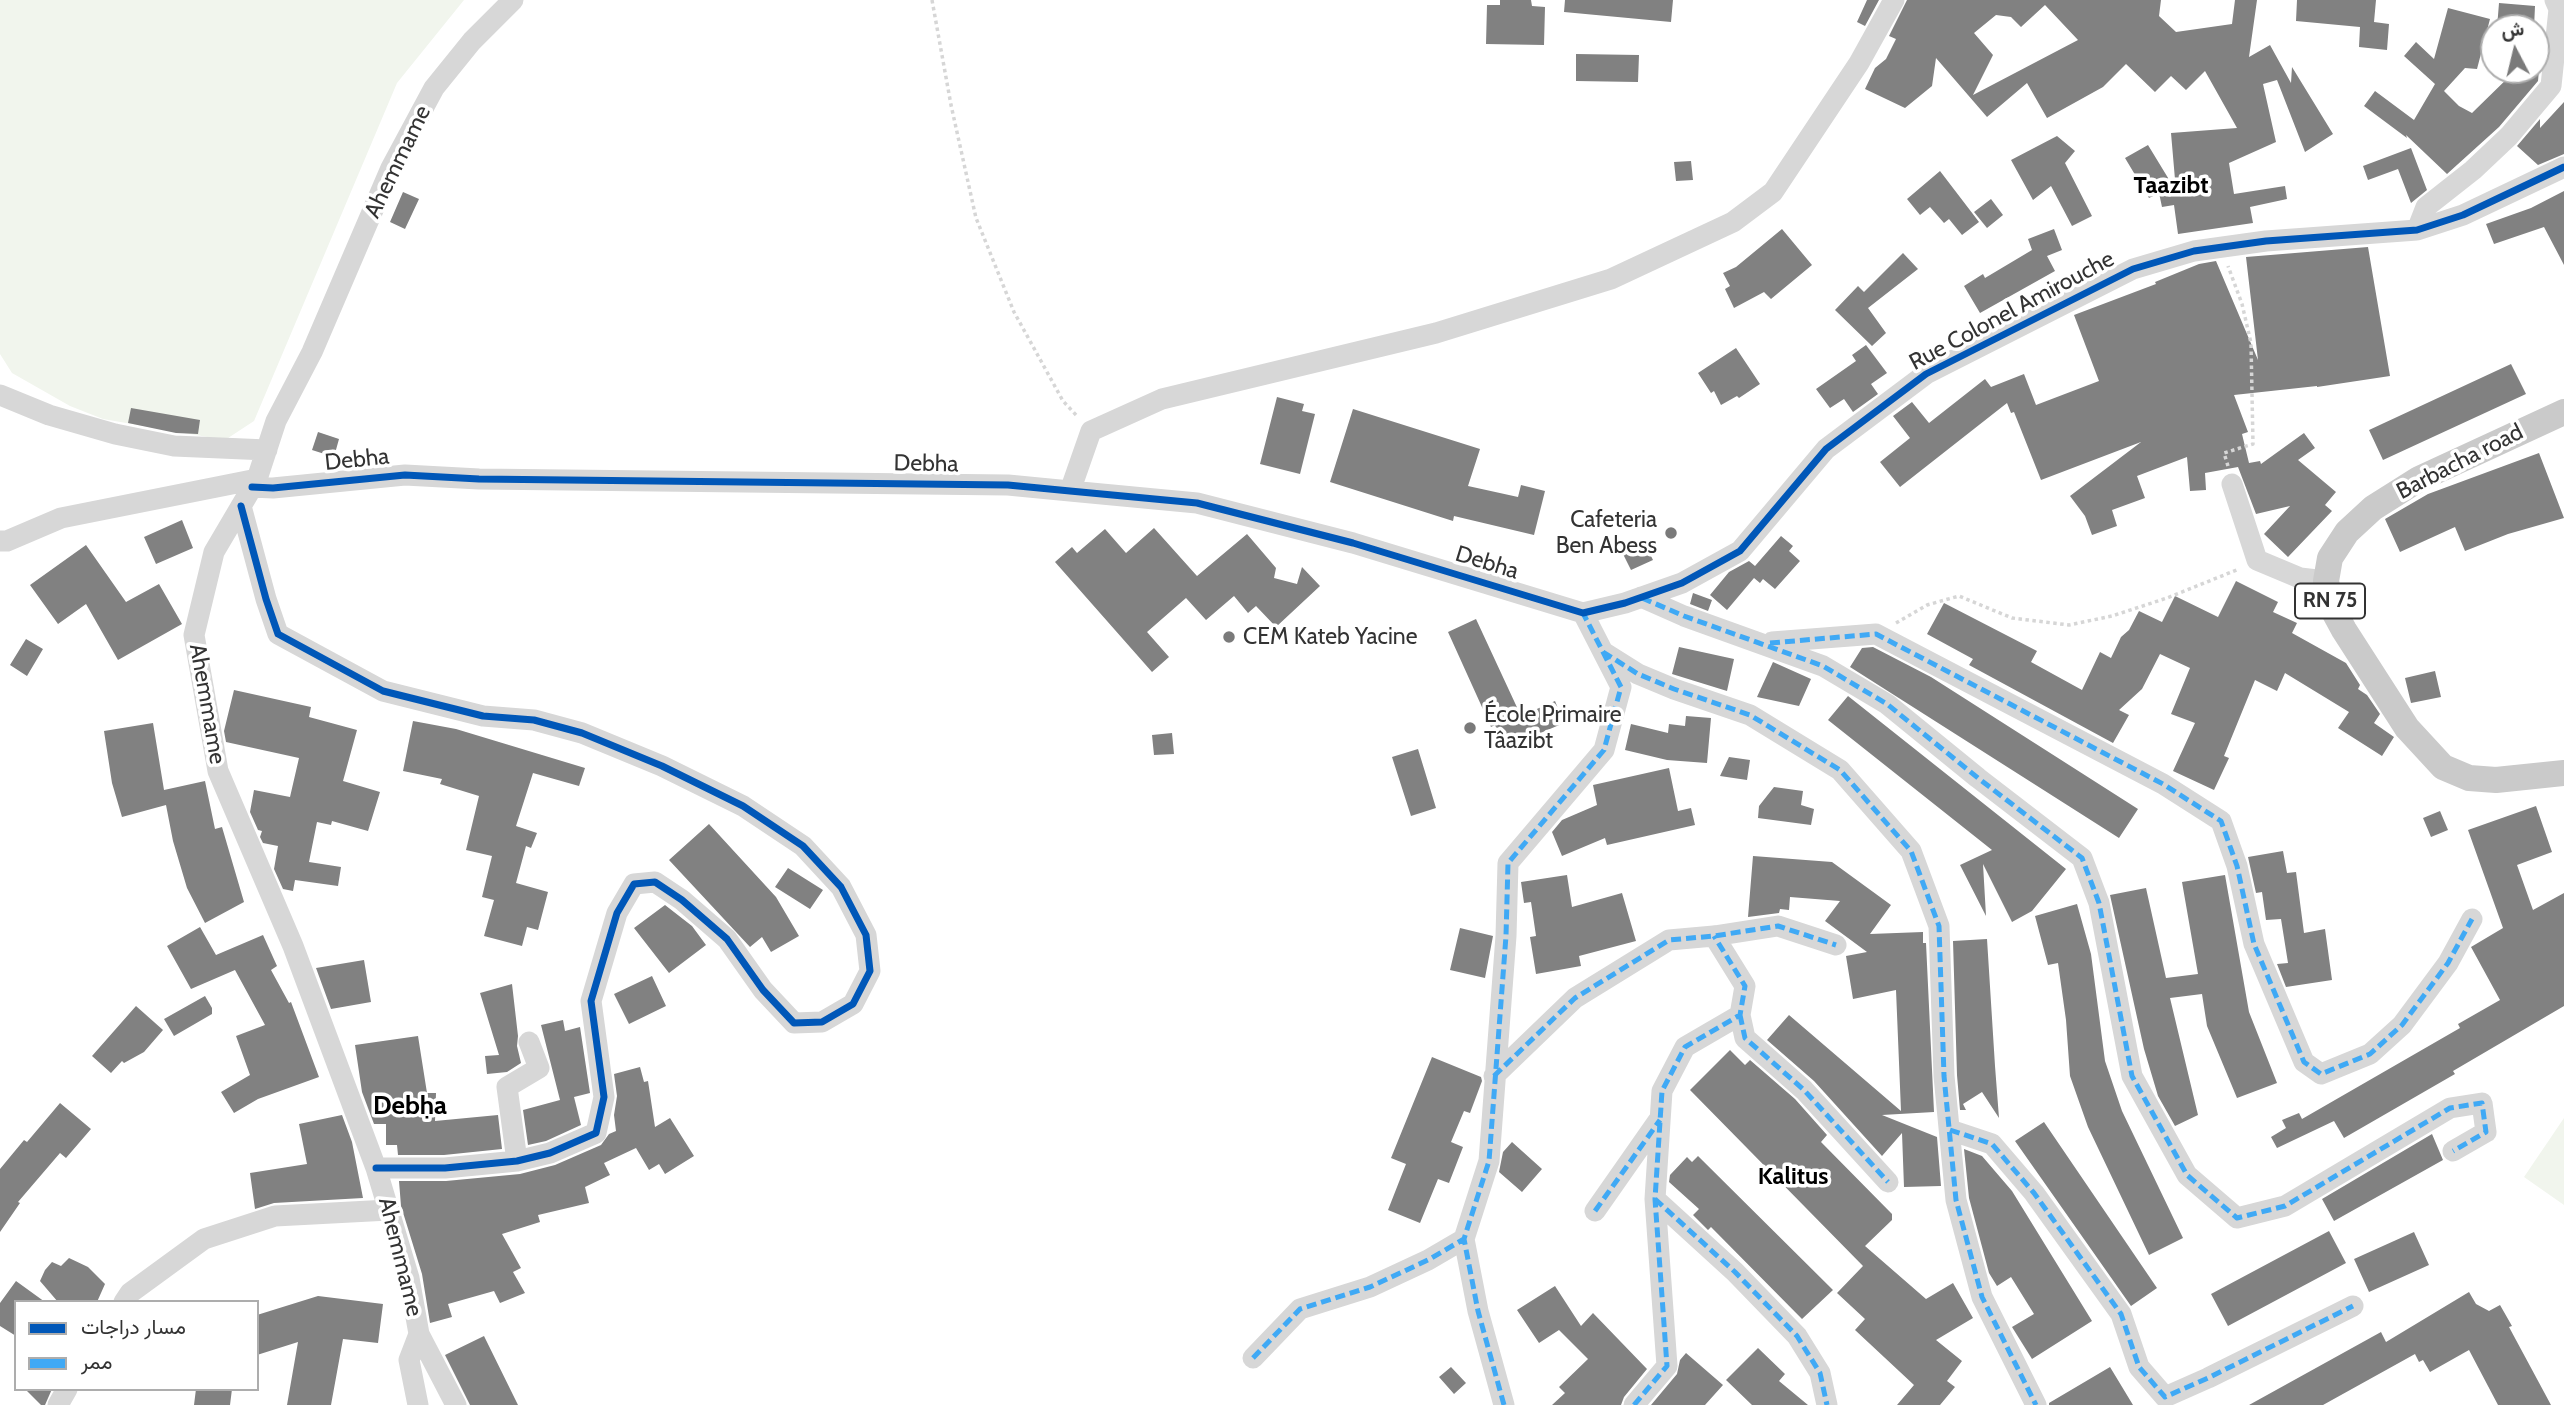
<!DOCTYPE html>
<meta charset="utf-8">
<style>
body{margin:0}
#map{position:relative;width:2564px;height:1405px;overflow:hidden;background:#fff;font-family:Cabin,Vazirmatn,sans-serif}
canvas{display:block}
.legend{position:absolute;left:14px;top:1300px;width:245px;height:91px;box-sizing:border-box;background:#fff;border:2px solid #adadad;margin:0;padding:9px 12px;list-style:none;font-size:21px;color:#333}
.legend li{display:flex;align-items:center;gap:14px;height:35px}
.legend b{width:35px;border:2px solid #adadad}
.north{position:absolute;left:2480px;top:14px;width:70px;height:70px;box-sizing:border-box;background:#fff;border:2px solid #adadad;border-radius:50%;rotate:353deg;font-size:19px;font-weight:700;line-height:28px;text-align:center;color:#333}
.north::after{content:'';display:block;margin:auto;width:24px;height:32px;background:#7a7a7a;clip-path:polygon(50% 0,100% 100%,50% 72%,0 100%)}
</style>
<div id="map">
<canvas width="2564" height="1405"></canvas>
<ul class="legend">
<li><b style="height:9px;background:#0057b8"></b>مسار دراجات</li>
<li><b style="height:9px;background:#3fa9f5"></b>ممر</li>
</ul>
<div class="north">ش</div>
</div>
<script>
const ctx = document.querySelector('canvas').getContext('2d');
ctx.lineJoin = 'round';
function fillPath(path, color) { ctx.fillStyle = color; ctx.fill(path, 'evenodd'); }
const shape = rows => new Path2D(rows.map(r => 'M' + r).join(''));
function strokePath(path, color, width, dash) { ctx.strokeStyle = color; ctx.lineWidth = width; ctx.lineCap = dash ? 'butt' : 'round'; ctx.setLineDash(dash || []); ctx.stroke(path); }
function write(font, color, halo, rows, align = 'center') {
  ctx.font = font + ' Cabin,sans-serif'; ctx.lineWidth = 7; ctx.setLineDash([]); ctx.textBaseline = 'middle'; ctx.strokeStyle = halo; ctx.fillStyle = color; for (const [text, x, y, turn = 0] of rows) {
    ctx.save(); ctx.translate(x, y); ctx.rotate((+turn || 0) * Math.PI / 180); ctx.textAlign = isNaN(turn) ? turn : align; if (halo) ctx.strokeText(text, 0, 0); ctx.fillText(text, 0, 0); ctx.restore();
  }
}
fillPath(shape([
 [0,0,464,0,397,83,254,421,225,440,103,419,70,406,12,373,0,354],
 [2564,1118,2564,1205,2524,1177]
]), '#f1f5ed');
fillPath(shape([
 [1500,0,1531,0,1532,6,1545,7,1544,45,1486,44,1487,5,1500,5],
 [1565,0,1673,0,1671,22,1564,12],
 [1867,0,1879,0,1865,26,1857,22],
 [1907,0,2161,0,2159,16,2176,32,2232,24,2235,0,2257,0,2249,57,2270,45,2291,83,2292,67,2333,134,2305,152,2277,80,2263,84,2276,142,2229,163,2234,194,2285,186,2287,199,2250,207,2253,223,2178,234,2174,205,2162,207,2159,193,2149,198,2125,158,2148,145,2176,191,2171,133,2237,128,2205,71,2186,90,2171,76,2155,92,2126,64,2103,87,2047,118,2027,83,1987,117,1936,58,1932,86,1905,108,1865,89,1875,68,1886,59,1896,39,1889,36],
 [2045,5,2078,40,1973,95,1993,55,1974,33,1996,15,2011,17,2021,27],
 [2297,0,2376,0,2374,22,2389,24,2387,50,2359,47,2360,27,2296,21],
 [2499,3,2535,6,2534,28,2497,28],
 [2448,8,2490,19,2477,69,2465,68,2444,91,2459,106,2472,113,2516,70,2539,70,2538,81,2499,127,2447,174,2406,135,2407,138,2364,106,2375,91,2414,120,2435,84,2404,56,2416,42,2434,59],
 [1576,54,1639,55,1638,82,1576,81],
 [2564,102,2564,154,2538,165,2517,146,2540,119,2540,128],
 [2057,136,2075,151,2065,163,2092,216,2072,226,2051,186,2033,200,2011,160],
 [2411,148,2427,190,2411,203,2398,169,2368,180,2363,166],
 [1691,161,1693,180,1676,181,1674,162],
 [1940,171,1979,222,1962,235,1949,219,1944,223,1930,207,1920,215,1907,199],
 [2564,191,2564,265,2544,227,2494,244,2486,224,2531,208],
 [403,192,419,199,405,229,390,222],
 [1991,199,2003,215,1987,228,1974,212],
 [1782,229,1812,265,1771,299,1764,292,1734,308,1725,289,1730,286,1723,273,1736,267],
 [2054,229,2062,250,2047,256,2055,271,1980,313,1964,286,1983,274,1985,278,2032,250,2028,239],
 [2368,247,2390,376,2317,387,2317,386,2234,395,2248,432,2242,434,2249,463,2260,461,2261,464,2304,433,2315,448,2298,460,2336,492,2325,505,2332,511,2288,557,2264,534,2290,506,2256,514,2238,467,2205,473,2206,490,2190,491,2187,457,2137,476,2145,498,2112,510,2117,526,2092,535,2085,516,2070,496,2141,442,2041,480,2014,412,2011,413,2007,403,1900,487,1880,462,1910,438,1893,416,1912,402,1929,423,1985,379,1991,387,2024,374,2036,405,2099,381,2074,315,2156,284,2155,282,2199,264,2216,261,2258,360,2246,257],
 [1903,253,1918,269,1868,308,1886,333,1872,346,1835,310,1858,286,1864,292],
 [1866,345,1887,373,1871,384,1878,394,1853,412,1844,399,1830,408,1816,389,1856,361,1852,355],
 [1736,348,1760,384,1739,398,1737,396,1721,405,1714,391,1711,393,1698,373],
 [2511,364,2526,394,2383,460,2369,430],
 [1277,397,1304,404,1302,411,1315,414,1300,474,1260,464],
 [131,408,200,420,198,434,176,433,128,423],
 [1353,409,1480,449,1468,486,1518,497,1521,485,1545,491,1534,535,1454,516,1453,521,1330,482],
 [318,432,339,439,334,457,312,450],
 [2539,453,2564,518,2508,534,2465,551,2455,527,2400,552,2385,519,2428,494],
 [182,520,193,548,156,564,144,537],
 [1154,528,1197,576,1247,534,1276,568,1274,578,1297,584,1302,567,1320,586,1276,627,1256,606,1248,613,1234,596,1206,620,1186,598,1147,632,1169,657,1152,672,1055,562,1072,547,1077,553,1105,529,1126,553],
 [1781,536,1793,546,1789,551,1800,561,1775,589,1763,579,1760,583,1754,578,1727,610,1710,595,1729,572,1749,561,1755,566],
 [1643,540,1653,560,1631,570,1621,550],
 [86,545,126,602,159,584,182,624,118,660,86,604,58,624,30,585],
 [2236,581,2278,602,2273,612,2297,623,2292,633,2346,663,2360,685,2358,689,2367,695,2380,714,2374,723,2394,737,2382,756,2338,728,2349,712,2285,673,2277,691,2255,680,2224,756,2229,758,2214,790,2173,771,2195,723,2171,714,2190,668,2160,654,2142,689,2119,710,2129,715,2113,743,1969,665,1973,659,1927,634,1944,603,2037,651,2031,662,2082,690,2100,652,2111,658,2121,637,2129,630,2139,611,2162,622,2175,596,2218,617],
 [1693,593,1712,600,1708,611,1690,604],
 [1476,619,1521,716,1555,701,1564,723,1505,748,1495,725,1491,727,1448,632],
 [26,639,43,649,27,676,10,665],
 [1679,647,1734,659,1727,691,1672,674],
 [1873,647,1931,677,2138,809,2119,838,1850,667,1862,648],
 [1773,662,1811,679,1799,706,1757,697],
 [2435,671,2441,697,2411,703,2405,678],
 [234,690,311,707,309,717,357,730,343,781,380,792,368,831,332,821,331,825,317,822,309,862,341,867,338,886,295,880,293,891,283,889,274,869,278,846,263,843,260,837,262,831,258,830,250,812,254,790,290,797,299,758,226,742,224,731],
 [1848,696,2066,869,2032,911,2012,922,1983,864,1986,916,1960,865,1992,850,1828,720],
 [1686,716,1711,718,1707,763,1667,760,1625,750,1631,724,1668,733,1669,724,1685,726],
 [413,721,456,729,585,768,579,786,533,773,516,826,537,833,531,848,526,846,516,883,548,892,538,930,527,927,522,946,484,936,494,900,482,897,492,856,466,850,479,796,440,784,442,779,403,771],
 [153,723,164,790,205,781,215,829,222,827,244,902,205,923,187,888,173,841,166,805,122,817,112,783,104,731],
 [1172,733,1174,754,1154,755,1152,735],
 [1418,749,1436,808,1411,816,1392,757],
 [1729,757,1750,760,1747,780,1720,776],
 [1669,768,1678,811,1691,808,1695,825,1607,845,1605,838,1562,856,1552,832,1562,820,1597,805,1593,785],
 [1774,787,1803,791,1801,805,1814,809,1811,825,1758,818,1759,806],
 [2536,806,2552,852,2517,865,2533,910,2564,893,2564,1006,2453,1071,2455,1074,2344,1138,2334,1121,2277,1148,2271,1137,2286,1128,2282,1120,2299,1113,2302,1119,2460,1028,2458,1024,2500,1000,2471,947,2503,928,2468,830],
 [2440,811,2448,830,2431,837,2423,818],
 [709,824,776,897,799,936,771,952,762,937,750,947,669,860],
 [2283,851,2287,873,2296,872,2304,933,2325,929,2332,980,2286,987,2277,964,2288,963,2281,919,2266,920,2262,892,2256,893,2248,857],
 [1753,856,1832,862,1891,905,1870,934,1923,932,1923,943,1926,943,1934,1112,1882,1115,1937,1137,1941,1186,1904,1187,1902,1133,1882,1156,1814,1081,1767,1040,1789,1015,1901,1111,1896,990,1853,999,1846,956,1867,952,1825,921,1840,901,1790,897,1789,910,1780,909,1779,913,1748,917],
 [788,868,823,890,810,909,775,887],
 [1567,875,1572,907,1622,893,1636,941,1579,956,1581,966,1536,974,1530,937,1536,936,1531,902,1524,903,1521,882],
 [2225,875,2249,1012,2277,1083,2237,1098,2207,1026,2202,994,2170,998,2198,1115,2175,1126,2158,1096,2144,1049,2110,895,2146,888,2166,978,2198,974,2182,882],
 [2077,904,2091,954,2105,1061,2122,1111,2183,1238,2149,1255,2088,1127,2070,1076,2066,1020,2058,963,2048,965,2035,916],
 [665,905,692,926,706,945,669,973,634,928],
 [200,927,216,955,263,935,277,966,271,970,289,1003,291,1002,319,1077,258,1099,234,1113,221,1092,250,1075,236,1036,265,1025,235,970,191,989,167,946],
 [1460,928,1493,936,1485,978,1450,970],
 [1987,939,1995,1066,1999,1118,1982,1092,1963,1104,1966,1110,1960,1110,1957,1075,1953,941],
 [364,960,371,1002,331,1009,316,968],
 [652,976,666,1006,629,1024,614,994],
 [512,984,518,1036,517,1046,521,1063,507,1072,487,1074,485,1056,499,1055,480,993],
 [205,996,212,1008,212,1014,174,1036,164,1019],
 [136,1006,163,1030,144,1052,124,1063,122,1061,111,1073,92,1056],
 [563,1020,565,1031,580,1027,590,1093,574,1097,581,1125,546,1141,528,1145,523,1110,560,1100,541,1025],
 [418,1036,427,1093,436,1093,435,1121,498,1115,502,1149,444,1155,398,1155,397,1145,386,1145,386,1124,374,1124,362,1092,355,1045],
 [1730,1050,1745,1065,1750,1060,1795,1099,1827,1135,1821,1142,1892,1214,1892,1220,1865,1246,1926,1299,1953,1283,1973,1318,1936,1340,1962,1361,1947,1381,1955,1387,1940,1405,1897,1405,1914,1385,1855,1330,1865,1319,1837,1293,1863,1266,1690,1090],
 [1432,1057,1481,1077,1482,1081,1470,1113,1464,1111,1451,1142,1463,1147,1449,1183,1438,1179,1420,1223,1388,1210,1406,1164,1391,1158],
 [640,1067,644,1082,648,1081,655,1127,670,1118,694,1156,665,1174,659,1164,649,1170,636,1148,604,1163,610,1175,585,1187,589,1203,538,1215,540,1222,502,1234,521,1268,513,1272,525,1293,500,1303,494,1291,448,1304,452,1317,430,1323,422,1274,401,1206,399,1181,446,1181,520,1174,555,1165,601,1145,609,1134,616,1131,614,1115,617,1096,614,1074],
 [60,1103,91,1129,66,1158,60,1153,18,1202,20,1203,0,1232,0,1169,24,1140,27,1142],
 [342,1115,352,1142,363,1198,274,1203,255,1209,250,1173,307,1164,299,1124],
 [2044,1122,2157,1288,2131,1306,2015,1141],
 [2432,1134,2443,1160,2334,1221,2322,1199],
 [1512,1142,1542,1169,1522,1192,1499,1172,1503,1152],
 [1964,1149,1982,1156,2012,1191,2092,1321,2032,1359,2012,1327,2034,1314,2011,1277,1997,1286,1989,1273,1969,1198],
 [1698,1156,1833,1290,1802,1319,1711,1227,1708,1230,1693,1215,1699,1209,1669,1182,1670,1175,1687,1157,1692,1162],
 [2329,1231,2346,1263,2228,1326,2211,1294],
 [2414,1232,2429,1265,2369,1292,2354,1259],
 [69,1258,88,1267,105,1284,97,1302,58,1302,40,1281,45,1270,52,1262,61,1266],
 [16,1281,45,1302,16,1302,16,1336,0,1326,0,1303],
 [1555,1286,1581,1326,1593,1313,1647,1369,1624,1397,1621,1405,1552,1405,1565,1393,1559,1387,1588,1359,1559,1330,1539,1343,1517,1310],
 [2469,1292,2476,1304,2489,1311,2500,1305,2512,1326,2509,1327,2551,1405,2498,1405,2469,1350,2430,1372,2423,1360,2419,1362,2415,1354,2323,1405,2249,1405,2381,1332,2386,1342],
 [318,1296,383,1304,378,1343,343,1339,331,1405,287,1405,298,1342,257,1355,257,1315],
 [484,1336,518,1405,470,1405,445,1355],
 [1758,1348,1785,1374,1779,1381,1808,1405,1752,1405,1726,1380],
 [1686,1353,1723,1385,1705,1405,1651,1405,1677,1374,1680,1360],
 [1451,1367,1466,1383,1454,1394,1439,1377],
 [2110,1367,2133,1405,2049,1405,2049,1403],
 [25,1389,52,1389,45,1405,41,1405],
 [196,1389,232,1389,230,1405,194,1405]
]), '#818181');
strokePath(shape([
 [932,0,951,105,976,218,1014,312,1063,401,1077,416],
 [2228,466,2224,453,2253,444,2251,343,2242,304,2228,266],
 [1896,623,1927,605,1959,596,2012,618,2069,625,2112,616,2167,598,2239,569]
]), '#d6d6d6', 3.5, [3.5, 3.5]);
strokePath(shape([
 [2417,230,2426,207,2473,170,2509,136,2551,86,2559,9,2555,0],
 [0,395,49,415,115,434,174,446,267,450],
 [2232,484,2257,560,2300,578,2326,581],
 [252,487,273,488,405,475,479,479,1008,485,1070,491,1197,503,1353,543,1583,613,1625,603,1682,583,1740,551,1826,449,1926,374,2133,269,2194,251,2266,241,2417,230,2463,215,2564,167],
 [1070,491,1091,431,1162,399,1436,333,1611,279,1733,222,1773,192,1859,63,1894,0],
 [241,506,266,599,278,634,383,691,483,716,534,720,582,733,662,766,743,806,803,846,841,887,866,935,870,971,853,1004,822,1022,794,1023,763,990,727,939,682,900,655,882,634,884,617,913,591,1001,604,1097,596,1133,550,1153,517,1161,445,1168,376,1168],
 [0,541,7,541,61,518,257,479],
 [1641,597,1684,616,1823,666,1887,704,1978,778,2082,858,2099,903,2132,1076,2187,1175,2237,1218,2285,1206,2450,1108,2482,1103,2486,1132,2453,1151],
 [1772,642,1876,634,2163,784,2221,821,2237,866,2254,944,2304,1062,2321,1074,2370,1054,2402,1025,2448,963,2472,919],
 [1603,652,1638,674,1674,689,1750,715,1840,770,1911,851,1939,926,1944,1076,1956,1200,1982,1297,2036,1405],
 [1740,1015,1745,1038,1804,1090,1888,1182],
 [1494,1076,1575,998,1669,940,1714,936,1778,926,1836,945],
 [1950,1130,1992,1144,2034,1193,2121,1314,2139,1367,2165,1397,2208,1378,2353,1306],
 [517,1161,507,1087,539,1068,529,1042],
 [1655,1199,1735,1272,1797,1336,1820,1373,1827,1405],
 [1595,1211,1658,1121],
 [124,1302,130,1293,204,1239,275,1216,389,1210],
 [1253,1358,1300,1309,1370,1287,1428,1260,1464,1239],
 [58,1405,67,1389],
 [418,1405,409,1360,419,1334],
 [456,1405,419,1334,409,1278,376,1168,293,946,218,771,194,635,214,552,257,479,276,421,312,352,391,168,434,88,472,41,513,0],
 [1504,1405,1478,1311,1464,1239,1489,1161,1506,936,1508,863,1604,750,1621,687,1583,613],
 [1634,1405,1667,1366,1655,1199,1662,1091,1685,1047,1740,1015,1745,986,1714,936]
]), '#d7d7d7', 21);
strokePath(shape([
 [2564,412,2419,479,2373,508,2347,532,2330,558,2326,581,2331,606,2344,630,2407,728,2443,767,2469,778,2496,780,2564,773]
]), '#cacaca', 26);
strokePath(shape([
 [1642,598,1684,616,1823,666,1887,704,1978,778,2082,858,2099,903,2132,1076,2187,1175,2237,1218,2285,1206,2450,1108,2482,1103,2486,1132,2453,1151],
 [1770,643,1876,634,2163,784,2221,821,2237,866,2254,944,2304,1062,2321,1074,2370,1054,2402,1025,2448,963,2472,919],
 [1603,652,1638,674,1674,689,1750,715,1840,770,1911,851,1939,926,1944,1076,1956,1200,1982,1297,2036,1405],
 [1740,1015,1745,1038,1804,1090,1888,1182],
 [1494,1076,1575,998,1669,940,1714,936,1778,926,1836,945],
 [1950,1130,1992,1144,2034,1193,2121,1314,2139,1367,2165,1397,2208,1378,2353,1306],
 [1655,1199,1735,1272,1797,1336,1820,1373,1827,1405],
 [1595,1211,1660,1120],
 [1253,1358,1300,1309,1370,1287,1428,1260,1464,1239],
 [1504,1405,1478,1311,1464,1239,1489,1161,1506,936,1508,863,1604,750,1621,687,1583,613],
 [1634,1405,1667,1366,1655,1199,1662,1091,1685,1047,1740,1015,1745,986,1714,936]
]), '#3fa9f5', 5, [10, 5]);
strokePath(shape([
 [252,487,273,488,405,475,479,479,1008,485,1070,491,1197,503,1353,543,1583,613,1625,603,1682,583,1740,551,1826,449,1926,374,2133,269,2194,251,2266,241,2417,230,2463,215,2564,167],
 [241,506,266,599,278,634,383,691,483,716,534,720,582,733,662,766,743,806,803,846,841,887,866,935,870,971,853,1004,822,1022,794,1023,763,990,727,939,682,900,655,882,634,884,617,913,591,1001,604,1097,596,1133,550,1153,517,1161,445,1168,376,1168]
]), '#0057b8', 7);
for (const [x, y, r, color] of [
 [1671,533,7,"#7a7a7a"],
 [1229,637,7,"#7a7a7a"],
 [1470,728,7,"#7a7a7a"]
]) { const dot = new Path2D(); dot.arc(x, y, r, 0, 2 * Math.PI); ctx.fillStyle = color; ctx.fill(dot); strokePath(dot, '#fff', 2.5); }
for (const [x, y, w] of [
 [2330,601,70]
]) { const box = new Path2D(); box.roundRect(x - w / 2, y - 17.5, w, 35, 5); ctx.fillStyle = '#fff'; ctx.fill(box); strokePath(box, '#333', 2); }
write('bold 21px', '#333', null, [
 ["RN 75",2330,601]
]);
write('23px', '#333', '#fff', [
 ["Ahemmame",398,162,-64],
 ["Rue Colonel Amirouche",2012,311,-28],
 ["Debha",357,460,-6],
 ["Barbacha road",2460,462,-27],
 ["Debha",926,464,1],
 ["Debha",1487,563,17],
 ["Ahemmame",207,704,80],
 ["Ahemmame",400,1257,76]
]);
write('23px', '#333', '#fff', [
 ["Cafeteria",1657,520,"right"],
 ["Ben Abess",1657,546,"right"],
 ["CEM Kateb Yacine",1243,637],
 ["École Primaire",1484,715],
 ["Tâazibt",1484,741]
], 'left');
write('bold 24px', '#000', '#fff', [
 ["Taazibt",2171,186],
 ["Kalitus",1793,1177]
]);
write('bold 26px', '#000', '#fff', [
 ["Debḥa",410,1106]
]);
</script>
